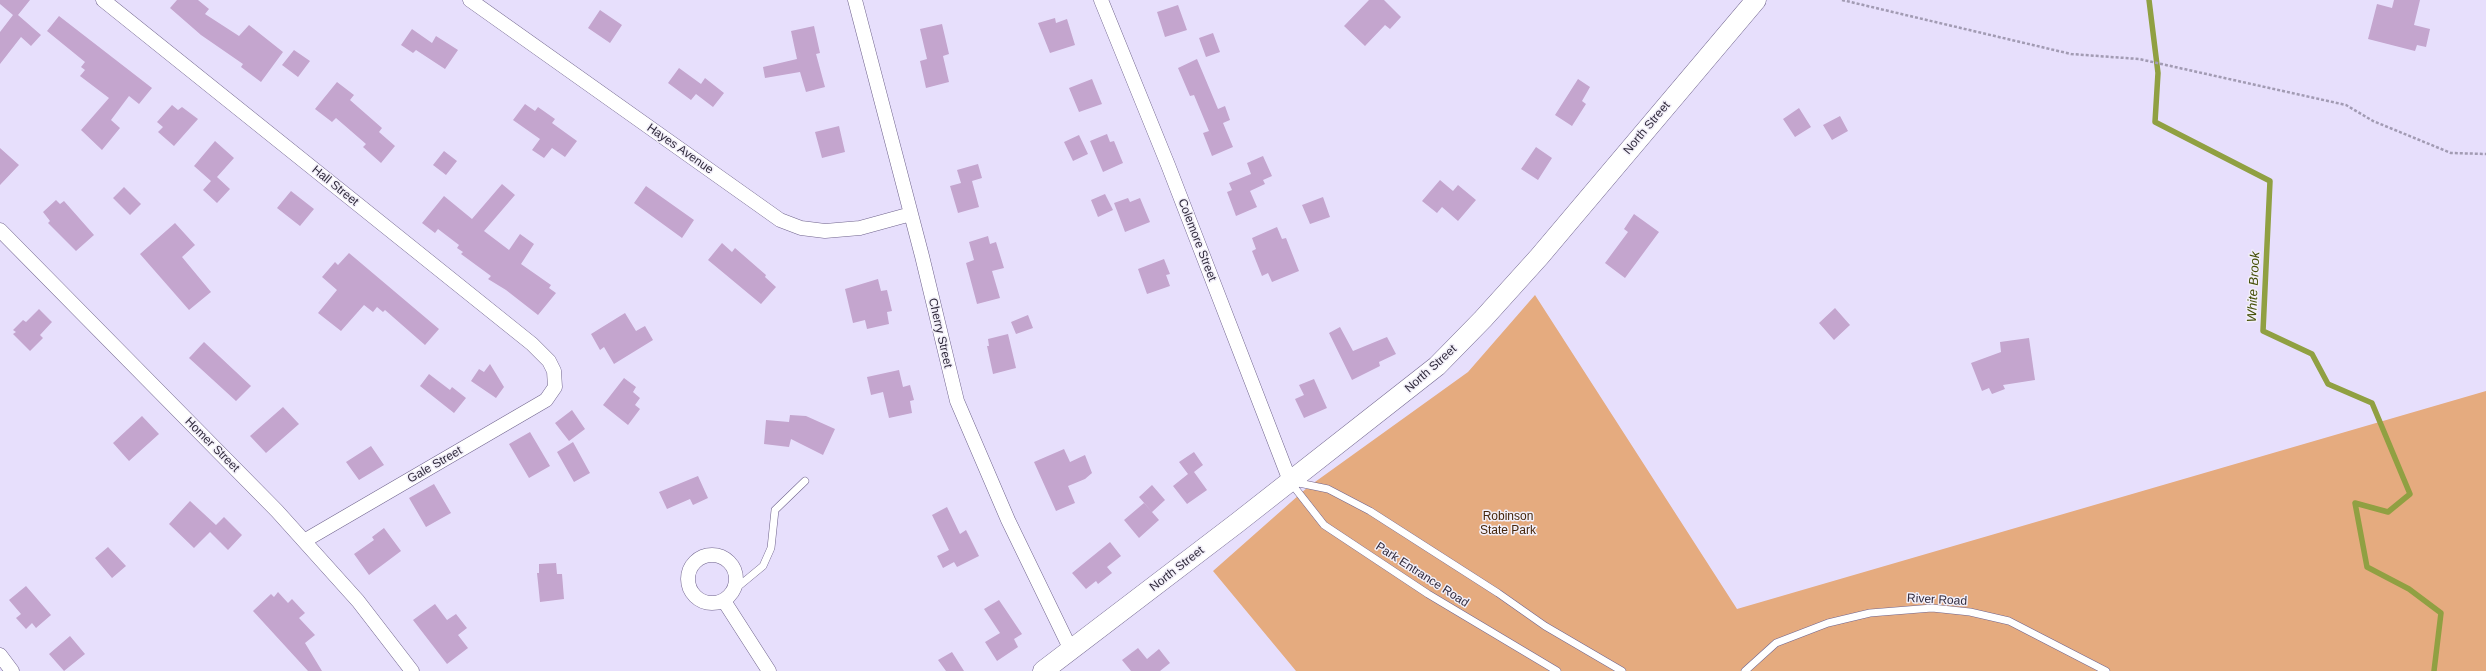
<!DOCTYPE html>
<style>
body{margin:0}
canvas{display:block;background:#e7dffc}
</style>
<canvas width="2486" height="671"></canvas>
<script>
const ctx = document.querySelector('canvas').getContext('2d');
ctx.lineJoin = 'round';
function fillPath(path, color) { ctx.fillStyle = color; ctx.fill(path, 'evenodd'); }
const shape = rows => new Path2D(rows.map(r => 'M' + r).join(''));
function strokePath(path, color, width, dash) { ctx.strokeStyle = color; ctx.lineWidth = width; ctx.lineCap = dash ? 'butt' : 'round'; ctx.setLineDash(dash || []); ctx.stroke(path); }
function write(font, color, halo, rows, align = 'center') {
  ctx.font = font + ' Helvetica,sans-serif'; ctx.lineWidth = 3; ctx.setLineDash([]); ctx.textBaseline = 'middle'; ctx.strokeStyle = halo; ctx.fillStyle = color; for (const [text, x, y, turn = 0] of rows) {
    ctx.save(); ctx.translate(x, y); ctx.rotate((+turn || 0) * Math.PI / 180); ctx.textAlign = isNaN(turn) ? turn : align; if (halo) ctx.strokeText(text, 0, 0); ctx.fillText(text, 0, 0); ctx.restore();
  }
}
fillPath(shape([
 [1535,295,1737,609,2486,391,2486,671,1296,671,1213,571,1308,487,1468,372]
]), '#e5ab7f');
strokePath(shape([
 [2149,0,2158,73,2155,122,2270,181,2263,331,2312,354,2328,384,2372,403,2410,494,2388,512,2355,503,2367,567,2409,589,2441,613,2434,671]
]), '#90a042', 5.5);
fillPath(shape([
 [0,0,30,0,18,15,41,35,31,46,21,37,0,64,0,32,13,15,0,4],
 [177,0,198,0,209,9,205,14,239,36,249,25,283,52,261,82,241,67,243,64,201,35,170,8],
 [1369,0,1384,0,1401,17,1390,29,1385,25,1365,46,1344,26],
 [2394,0,2420,0,2414,25,2430,29,2426,47,2417,45,2415,51,2368,39,2377,4,2392,8],
 [1178,5,1187,30,1165,37,1157,12],
 [600,10,622,25,610,43,588,28],
 [59,16,152,88,139,104,129,96,111,120,120,128,102,150,81,130,109,98,80,76,85,70,81,67,85,62,47,31],
 [1055,18,1056,23,1067,19,1075,45,1050,53,1038,23],
 [942,24,949,54,943,56,949,82,926,88,920,61,927,59,920,29],
 [814,26,820,53,816,54,825,87,806,92,800,72,765,78,763,67,797,59,791,31],
 [412,29,432,43,436,36,458,50,445,69,416,50,413,53,401,45],
 [1213,33,1220,52,1206,57,1199,38],
 [294,50,310,61,298,77,282,65],
 [1197,59,1218,109,1225,106,1230,120,1223,123,1233,147,1212,156,1203,133,1209,131,1194,95,1190,96,1178,68],
 [679,68,701,84,705,78,724,93,713,107,696,94,691,100,668,83],
 [1092,79,1102,104,1079,112,1069,88],
 [1578,79,1590,87,1582,101,1586,104,1572,126,1555,115],
 [337,82,354,95,350,100,382,128,379,132,395,146,381,163,363,147,366,144,336,118,332,122,315,109],
 [525,104,535,111,538,107,555,119,552,123,577,141,565,157,552,148,544,158,532,150,540,139,513,120],
 [172,105,178,110,182,107,198,119,174,146,158,132,163,127,157,122],
 [1799,108,1811,127,1795,137,1783,119],
 [1840,116,1848,131,1832,140,1823,125],
 [839,126,845,152,822,158,815,132],
 [1107,134,1110,142,1114,141,1123,163,1103,172,1090,141],
 [1079,135,1088,154,1073,161,1064,142],
 [215,141,234,158,217,177,230,189,217,203,203,190,211,181,194,166],
 [1536,147,1552,158,1538,180,1521,169],
 [0,148,19,165,0,185],
 [444,151,457,161,446,175,433,165],
 [1263,156,1272,176,1263,180,1265,184,1250,191,1257,207,1236,216,1227,192,1232,190,1229,183,1251,174,1247,163],
 [978,164,982,178,972,181,979,207,958,213,950,186,961,183,957,170],
 [1440,180,1453,191,1458,185,1476,200,1458,221,1442,207,1437,213,1422,201],
 [502,184,515,195,484,231,509,250,520,234,534,244,521,264,551,285,549,288,556,293,538,315,506,290,488,279,491,276,461,254,463,252,457,248,459,245,438,229,435,233,422,223,444,196,472,219],
 [646,186,694,220,682,238,634,203],
 [124,187,141,204,130,215,113,198],
 [291,191,314,209,300,226,277,208],
 [1105,194,1113,210,1098,217,1091,200],
 [1323,197,1330,217,1310,224,1302,205],
 [1128,198,1130,202,1140,198,1150,222,1125,232,1114,203],
 [56,200,60,204,64,201,94,235,76,251,48,223,50,221,43,212],
 [1634,214,1659,232,1625,278,1605,263,1628,232,1624,229],
 [175,223,195,245,182,257,211,292,189,310,140,254],
 [1277,227,1282,239,1286,238,1299,271,1272,282,1268,273,1262,276,1252,251,1256,249,1252,238],
 [988,236,990,244,996,242,1004,268,992,271,1000,298,977,304,966,263,974,260,969,242],
 [722,243,732,252,735,248,766,275,765,277,776,287,761,304,708,260],
 [349,253,439,329,425,345,385,310,383,312,377,307,373,312,364,305,341,331,318,313,337,290,322,277,335,262,338,265],
 [1164,259,1170,274,1166,275,1170,286,1147,294,1138,269],
 [878,279,881,291,887,290,892,311,887,312,889,324,867,329,865,320,853,323,845,289],
 [1835,308,1850,325,1834,340,1819,323],
 [39,309,52,322,40,335,43,338,30,351,13,334,16,332,13,330,23,320,26,322],
 [625,313,636,331,645,326,653,340,614,364,604,347,600,350,591,334],
 [1028,315,1033,328,1016,334,1011,322],
 [1340,327,1353,351,1387,337,1396,354,1379,362,1380,366,1352,380,1329,333],
 [1008,334,1016,368,993,374,987,346,989,346,988,339],
 [2029,338,2035,380,2003,385,2005,389,1992,394,1989,388,1982,391,1971,363,2001,352,2000,342],
 [204,342,251,386,236,401,189,358],
 [490,364,504,387,496,398,471,381,479,369,484,372],
 [899,370,903,387,910,385,914,400,910,401,912,413,889,418,883,392,871,395,867,377],
 [429,374,450,390,452,387,466,398,454,413,420,386],
 [624,378,636,387,633,392,640,398,635,405,640,409,628,425,603,405],
 [1314,379,1327,408,1304,418,1295,399,1304,395,1299,385],
 [283,407,299,424,266,453,250,436],
 [572,410,585,429,569,441,555,423],
 [790,415,806,416,835,429,823,455,791,439,789,447,764,444,766,420,789,422],
 [142,416,159,434,129,461,113,443],
 [530,432,550,466,529,478,509,444],
 [573,442,590,473,574,482,557,452],
 [371,446,384,465,359,480,346,462],
 [1064,449,1070,462,1085,455,1092,473,1085,479,1068,486,1075,503,1056,511,1034,462],
 [1194,452,1203,465,1194,472,1207,490,1187,504,1173,486,1188,474,1179,462],
 [698,476,708,498,693,505,690,499,667,509,659,492],
 [434,484,451,513,426,527,409,498],
 [1152,485,1165,500,1152,512,1139,497],
 [190,501,216,525,224,517,242,535,228,550,210,532,194,548,169,524],
 [1144,503,1159,520,1139,538,1124,520],
 [947,507,960,534,966,530,979,556,957,567,954,562,943,568,937,556,949,550,932,515],
 [384,528,401,551,369,575,354,554,374,540,372,537],
 [1110,542,1121,556,1107,567,1112,573,1098,584,1096,581,1086,589,1072,573],
 [108,547,126,566,112,578,95,558],
 [556,563,557,574,562,574,564,599,540,602,537,573,539,573,539,564],
 [26,586,51,615,36,628,32,623,26,629,16,618,21,614,9,600],
 [278,592,288,603,292,599,305,613,299,618,315,635,305,643,322,671,308,671,253,611,271,594,274,597],
 [999,600,1022,634,1014,639,1018,647,997,661,985,642,1000,633,984,609],
 [435,604,447,620,456,614,467,628,458,635,468,648,447,664,413,620],
 [70,636,85,654,64,671,49,654],
 [1138,648,1147,659,1159,649,1170,663,1160,671,1131,671,1122,660],
 [952,652,964,671,946,671,938,660]
]), '#c4a5ce');
const service = shape([
 [1294,482,1328,489,1370,511,1498,593,1545,626,1622,671],
 [1291,483,1324,525,1428,594,1557,671],
 [734,590,763,566,771,548,775,510,805,481],
 [1745,671,1776,643,1828,623,1870,613,1932,608,1970,612,2009,621,2106,671]
]);
const minor = shape([
 [103,0,532,344,549,361,554,371,555,387,546,400,304,541],
 [470,0,780,220,801,228,825,231,860,228,911,214],
 [855,0,922,256,957,401,1008,520,1071,650],
 [1101,0,1168,165,1290,481],
 [0,230,277,511,358,601,412,671],
 '688 579a24 24 0 1 1 48 0a24 24 0 1 1-48 0Z',
 [724,601,769,671],
 [0,655,12,671]
]);
const secondary = shape([
 [1043,671,1237,523,1437,366,1483,319,1539,257,1756,0]
]);
strokePath(service, '#70648d', 8);
strokePath(minor, '#70648d', 15);
strokePath(secondary, '#70648d', 21);
strokePath(shape([
 [1842,0,2071,54,2139,59,2346,105,2373,121,2451,153,2486,154]
]), '#a29bb3', 2.5, [3, 2]);
strokePath(service, '#fff', 7);
strokePath(minor, '#fff', 14);
strokePath(secondary, '#fff', 20);
write('12px', '#302a3c', '#f2eff9', [
 ["North Street",1647,128,-50],
 ["Hayes Avenue",680,149,35],
 ["Hall Street",335,186,39],
 ["Colemore Street",1197,240,69],
 ["Cherry Street",940,333,77],
 ["North Street",1431,369,-42],
 ["Homer Street",212,445,45],
 ["Gale Street",435,465,-30],
 ["North Street",1177,569,-38],
 ["Park Entrance Road",1422,575,33],
 ["River Road",1937,600,3]
]);
write('12px', '#45260b', '#f2eff9', [
 ["Robinson",1508,517],
 ["State Park",1508,531]
]);
write('italic 13px', '#454f07', '#f2eff9', [
 ["White Brook",2254,287,-87]
]);
</script>
